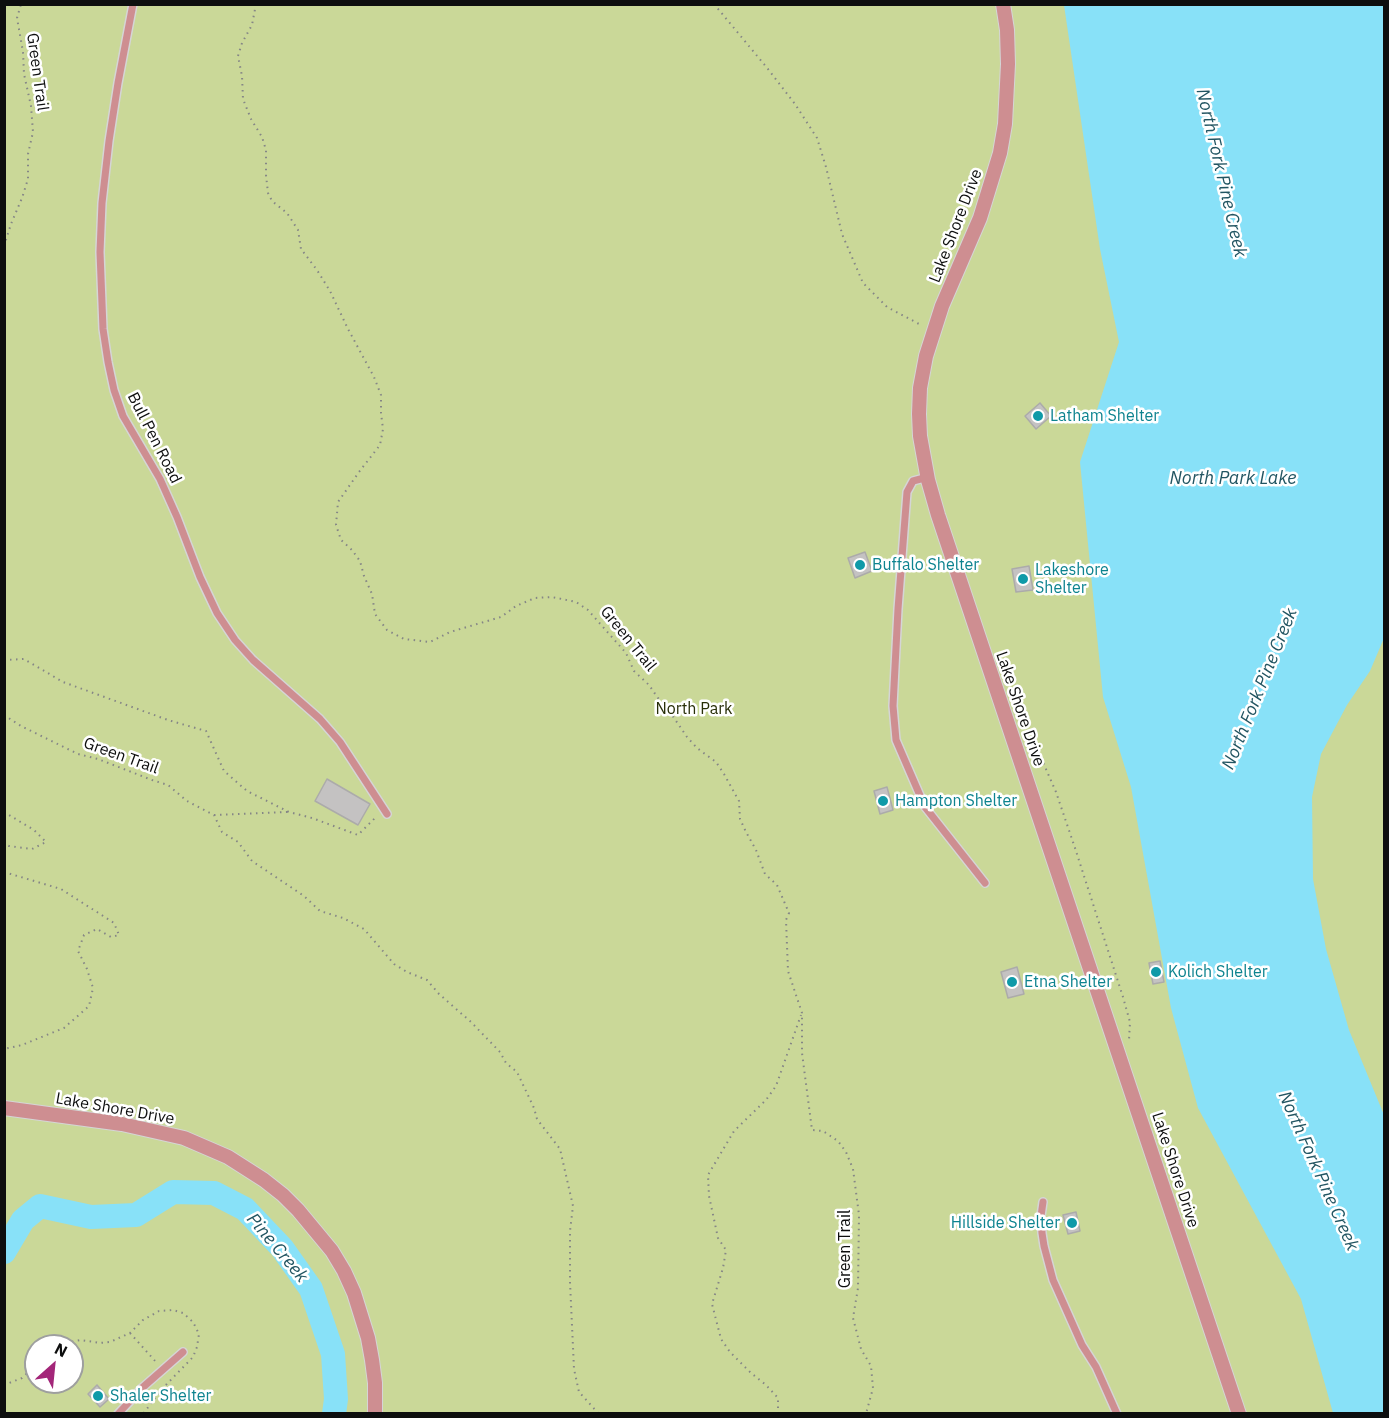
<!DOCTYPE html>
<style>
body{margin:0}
#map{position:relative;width:1389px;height:1418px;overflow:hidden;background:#fbfbfc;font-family:"IBM Plex Sans",sans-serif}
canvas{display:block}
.frame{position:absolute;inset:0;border:6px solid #0d0e0e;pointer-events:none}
.north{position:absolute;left:24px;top:1334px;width:60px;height:60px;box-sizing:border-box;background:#fff;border:2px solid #9e9f9f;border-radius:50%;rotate:27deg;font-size:16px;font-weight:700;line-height:24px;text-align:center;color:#0d0e0e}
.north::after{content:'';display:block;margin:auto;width:21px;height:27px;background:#a32679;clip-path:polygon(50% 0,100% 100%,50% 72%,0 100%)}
</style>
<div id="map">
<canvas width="1389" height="1418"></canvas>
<div class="frame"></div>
<div class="north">N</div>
</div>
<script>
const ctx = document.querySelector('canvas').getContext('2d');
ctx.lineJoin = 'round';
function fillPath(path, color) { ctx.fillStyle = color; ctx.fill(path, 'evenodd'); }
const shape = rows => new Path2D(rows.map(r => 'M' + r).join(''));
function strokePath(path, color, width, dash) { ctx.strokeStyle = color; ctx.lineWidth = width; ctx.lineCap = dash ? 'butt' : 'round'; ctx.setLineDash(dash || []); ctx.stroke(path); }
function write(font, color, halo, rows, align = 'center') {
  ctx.font = font + ' "IBM Plex Sans",sans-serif'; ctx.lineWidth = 5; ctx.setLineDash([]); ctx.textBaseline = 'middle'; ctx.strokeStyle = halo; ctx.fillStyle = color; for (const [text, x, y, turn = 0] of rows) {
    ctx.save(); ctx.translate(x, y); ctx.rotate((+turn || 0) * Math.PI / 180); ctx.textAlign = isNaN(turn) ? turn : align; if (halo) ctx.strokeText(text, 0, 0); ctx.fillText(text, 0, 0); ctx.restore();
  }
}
fillPath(shape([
 [5,5,1384,5,1384,1413,5,1414],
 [36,1346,72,1346,72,1382,36,1382]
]), '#cad898');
fillPath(shape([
 [1064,5,1384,5,1384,638,1370,671,1347,705,1321,754,1312,797,1313,879,1326,949,1349,1030,1384,1115,1384,1413,1333,1413,1301,1299,1198,1108,1171,1008,1131,787,1103,697,1080,462,1119,342,1100,249]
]), '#88e1f8');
strokePath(shape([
 [4,1252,23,1220,40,1206,91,1217,136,1215,173,1192,214,1193,245,1209,282,1248,311,1289,333,1354,336,1399,334,1414]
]), '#88e1f8', 24);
const building = shape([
 [1040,403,1051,416,1036,429,1025,416,1040,403],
 [865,552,872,571,855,578,848,558,865,552],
 [1029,566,1033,590,1016,592,1012,569,1029,566],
 [327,779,370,804,358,825,315,801,327,779],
 [887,787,893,810,880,814,874,791,887,787],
 [1160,961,1164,982,1153,984,1149,963,1160,961],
 [1017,967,1024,994,1008,998,1001,972,1017,967],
 [1076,1212,1080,1231,1068,1234,1063,1215,1076,1212],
 [97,1385,109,1399,100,1407,88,1394,97,1385]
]);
fillPath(building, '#c4c2c2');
strokePath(building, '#acabaa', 1.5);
const lane = shape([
 [133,4,118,83,109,141,102,203,100,252,103,329,108,362,114,390,123,416,160,479,177,517,200,577,217,613,235,640,253,660,320,719,340,742,387,814],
 [928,477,913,481,907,492,898,609,893,706,896,740,925,807,985,883],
 [1043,1202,1041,1216,1042,1233,1044,1246,1053,1280,1082,1345,1096,1367,1117,1414],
 [118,1414,142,1388,183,1352]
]);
const street = shape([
 [1003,4,1007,30,1008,64,1005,124,1000,153,980,218,942,306,926,356,920,388,919,414,920,436,928,480,938,515,1239,1414],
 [4,1108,122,1124,184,1138,228,1157,264,1180,283,1195,298,1210,332,1251,344,1271,354,1293,368,1338,372,1360,375,1383,375,1414]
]);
strokePath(lane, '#d5d5d6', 10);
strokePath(street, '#d5d5d6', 16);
strokePath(shape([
 [256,4,252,25,242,43,238,56,242,76,243,99,251,119,262,137,266,150,266,175,268,193,272,201,287,213,298,230,301,249,317,270,330,291,348,329,374,377,381,395,381,413,383,429,380,445,359,472,338,502,336,525,341,540,352,550,360,561,364,576,372,594,375,614,387,630,404,639,430,642,450,632,501,617,516,606,535,598,552,597,576,602,588,610,626,653,634,671,649,685,658,698,672,715,687,737,697,748,716,762,724,774,739,801,740,819,746,832,756,850,765,874,777,885,789,913,786,920,788,971,802,1013,802,1053,812,1130,823,1131,838,1141,846,1152,853,1169,859,1215,858,1288,853,1318,861,1349,871,1366,873,1388,866,1414],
 [714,4,768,69,795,104,817,138,826,167,842,234,863,283,887,307,921,325],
 [4,246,11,224,22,198,28,179,28,154,33,132,31,106,24,74,23,52,17,18,21,4],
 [4,660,24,659,63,682,168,720,206,731,224,771,247,791,289,812,312,818,358,835,377,816],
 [4,715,21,726,78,754,98,759,152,780,168,785,187,801,214,815,222,832,238,842,252,861,304,896,320,911,343,918,364,929,394,964,407,972,427,980,439,994,471,1022,500,1052,506,1063,517,1072,534,1108,537,1119,560,1149,573,1206,570,1231,570,1282,574,1369,579,1392,599,1414],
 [1024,726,1030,735,1042,760,1056,792,1075,848,1123,997,1130,1022,1129,1040],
 [4,812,34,830,46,842,32,849,9,846,4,844],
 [214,815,289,812],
 [4,872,61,889,114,923,119,935,111,937,97,929,84,935,78,951,87,969,93,988,89,1006,64,1028,22,1045,4,1049],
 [130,1333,156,1362],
 [61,1346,65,1343,81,1340,100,1343,110,1342,130,1333,143,1320,159,1311,173,1310,183,1313,193,1322,199,1334,197,1347,193,1357,162,1389,143,1414],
 [4,1385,22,1378,36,1365],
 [778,1414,778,1398,766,1385,751,1373,730,1352,721,1339,712,1304,723,1268,726,1250,718,1238,709,1196,708,1175,734,1131,766,1100,776,1086,801,1015]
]), '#858686', 2, [1.5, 4.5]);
strokePath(lane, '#ce8e91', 7);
strokePath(street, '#ce8e91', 14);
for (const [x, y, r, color] of [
 [1038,416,6,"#0f9aa8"],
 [860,565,6,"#0f9aa8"],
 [1023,579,6,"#0f9aa8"],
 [883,801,6,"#0f9aa8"],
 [1156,972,6,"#0f9aa8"],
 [1012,982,6,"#0f9aa8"],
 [1072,1223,6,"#0f9aa8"],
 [98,1396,6,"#0f9aa8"]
]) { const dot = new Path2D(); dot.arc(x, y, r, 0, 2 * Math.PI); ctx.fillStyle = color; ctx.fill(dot); strokePath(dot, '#fff', 2); }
write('16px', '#0d0e0e', '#fff', [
 ["Green Trail",37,72,82],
 ["Lake Shore Drive",956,226,-69],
 ["Bull Pen Road",154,438,63],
 ["Green Trail",628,639,51],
 ["Lake Shore Drive",1020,709,71],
 ["Green Trail",121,756,20],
 ["Lake Shore Drive",115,1109,10],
 ["Lake Shore Drive",1175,1170,72],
 ["Green Trail",845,1249,-90]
]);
write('16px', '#0d838f', '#fff', [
 ["Latham Shelter",1050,416],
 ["Buffalo Shelter",872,565],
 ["Lakeshore",1035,570],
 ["Shelter",1035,588],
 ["Hampton Shelter",895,801],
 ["Kolich Shelter",1168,972],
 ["Etna Shelter",1024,982],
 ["Hillside Shelter",1060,1223,"right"],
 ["Shaler Shelter",110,1396]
], 'left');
write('16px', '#282e08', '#fff', [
 ["North Park",694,709]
]);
write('italic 18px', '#225562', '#fff', [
 ["North Fork Pine Creek",1221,173,77],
 ["North Park Lake",1233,479],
 ["North Fork Pine Creek",1260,689,-68],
 ["North Fork Pine Creek",1318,1171,66],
 ["Pine Creek",277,1248,50]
]);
</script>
